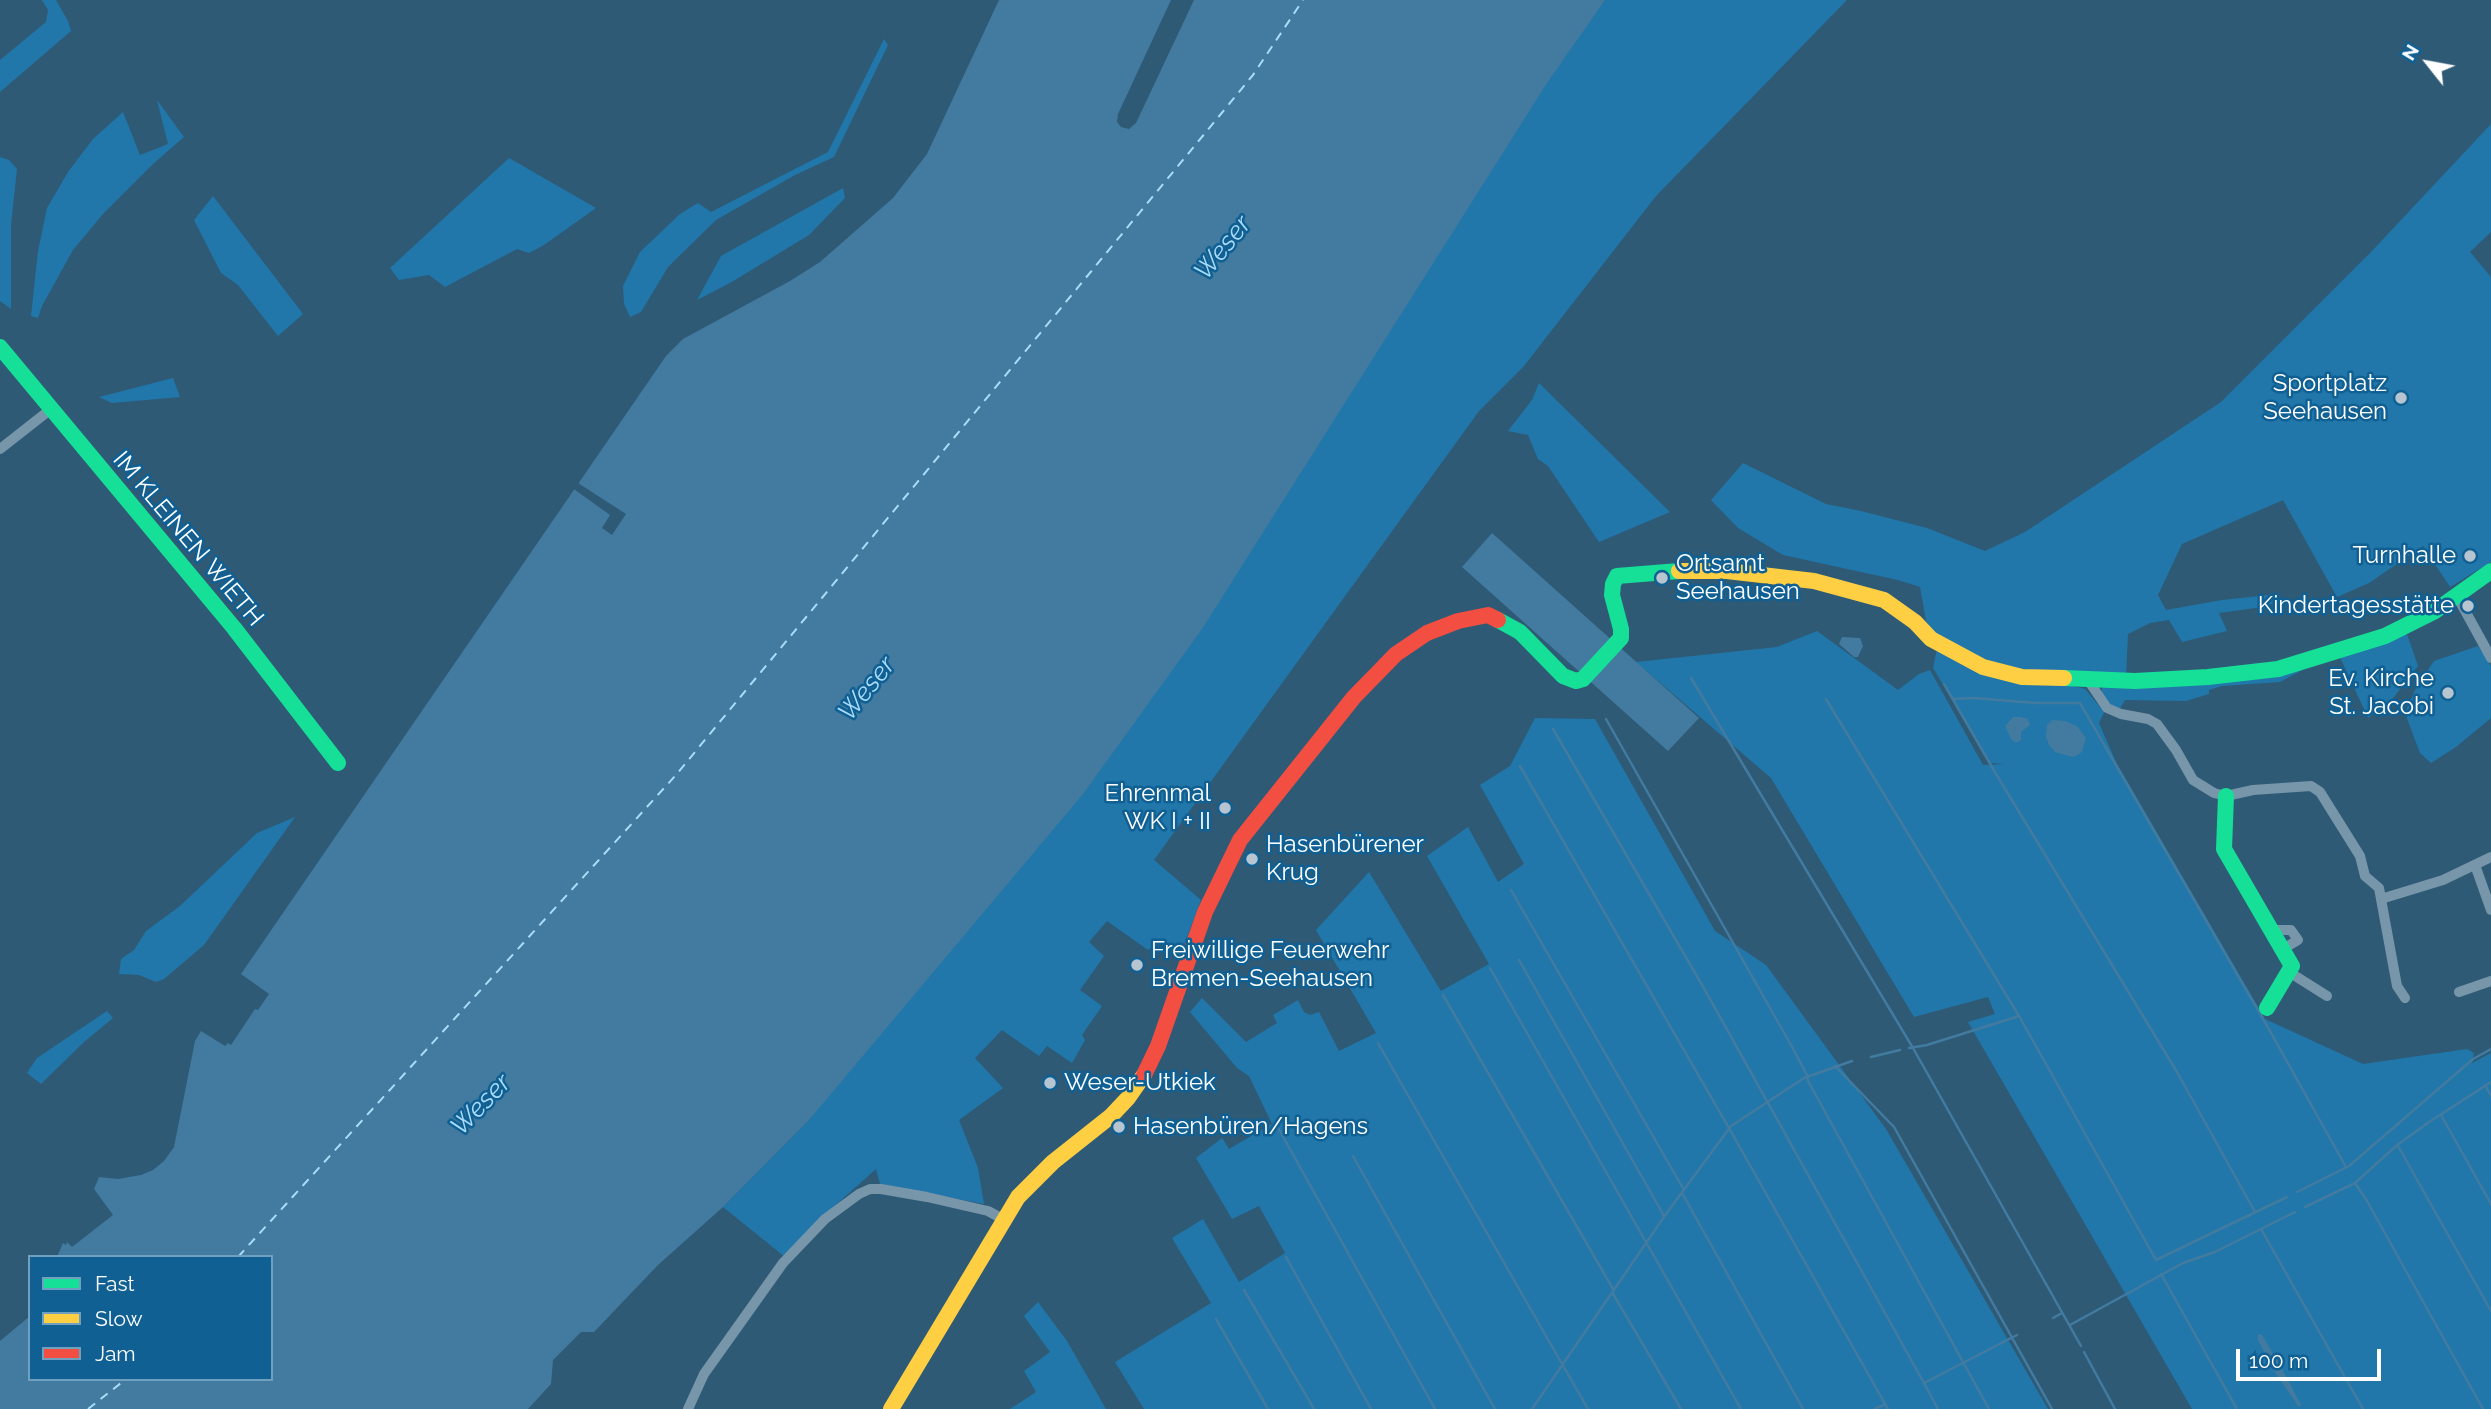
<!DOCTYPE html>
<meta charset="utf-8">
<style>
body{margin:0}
#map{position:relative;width:2491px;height:1409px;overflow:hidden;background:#2e5a76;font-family:Raleway,sans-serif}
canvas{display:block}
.legend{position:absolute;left:28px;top:1255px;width:245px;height:126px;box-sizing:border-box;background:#106094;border:2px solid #70a0bf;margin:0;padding:9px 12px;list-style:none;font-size:21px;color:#fff}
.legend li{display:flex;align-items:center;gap:14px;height:35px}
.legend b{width:35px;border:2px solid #70a0bf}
.north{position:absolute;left:2393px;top:28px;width:70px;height:70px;-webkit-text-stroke:5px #106094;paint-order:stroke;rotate:301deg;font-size:19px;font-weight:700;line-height:28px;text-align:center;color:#fff}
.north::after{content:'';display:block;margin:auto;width:24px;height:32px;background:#fff;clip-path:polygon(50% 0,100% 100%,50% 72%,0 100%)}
.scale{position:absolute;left:2236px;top:1349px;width:145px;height:32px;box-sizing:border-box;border:4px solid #fff;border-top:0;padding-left:9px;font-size:21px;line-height:24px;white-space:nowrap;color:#fff;-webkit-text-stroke:5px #106094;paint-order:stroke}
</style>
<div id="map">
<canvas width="2491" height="1409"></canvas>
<ul class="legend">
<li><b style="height:9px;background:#16e098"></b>Fast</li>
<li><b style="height:9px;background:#ffcf43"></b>Slow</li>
<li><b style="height:9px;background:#f24e42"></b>Jam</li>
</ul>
<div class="north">N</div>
<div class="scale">100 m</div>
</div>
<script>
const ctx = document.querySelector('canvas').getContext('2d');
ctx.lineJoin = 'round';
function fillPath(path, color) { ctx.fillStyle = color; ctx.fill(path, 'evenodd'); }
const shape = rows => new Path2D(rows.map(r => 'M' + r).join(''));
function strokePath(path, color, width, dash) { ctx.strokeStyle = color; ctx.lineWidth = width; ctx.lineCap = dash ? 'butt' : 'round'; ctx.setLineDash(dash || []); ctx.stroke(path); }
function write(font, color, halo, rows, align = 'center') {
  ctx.font = font + ' Raleway,sans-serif'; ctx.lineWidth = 5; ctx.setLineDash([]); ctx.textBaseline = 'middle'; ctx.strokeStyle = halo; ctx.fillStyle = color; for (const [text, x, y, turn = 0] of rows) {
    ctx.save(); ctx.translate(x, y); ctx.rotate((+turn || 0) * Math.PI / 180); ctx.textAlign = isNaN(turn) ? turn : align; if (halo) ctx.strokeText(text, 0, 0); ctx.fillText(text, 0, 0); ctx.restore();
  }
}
fillPath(shape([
 [42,0,56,0,68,21,71,31,0,92,0,60,46,22,48,10],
 [1604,0,1847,0,1656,196,1524,366,1479,411,1154,860,1201,900,1181,953,1160,939,1148,950,1107,921,1089,942,1104,956,1080,990,1102,1006,1082,1035,1085,1040,1072,1063,1047,1046,1039,1056,1002,1030,975,1058,1003,1088,959,1120,978,1168,984,1204,880,1184,876,1169,812,1226,785,1257,723,1207,809,1120],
 [884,39,888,45,834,157,795,175,716,220,668,267,641,312,630,317,624,304,623,286,640,252,680,214,698,203,711,212,828,152],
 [157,100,184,137,153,164,103,214,73,250,42,306,38,318,31,316,38,251,47,208,68,172,93,139,123,112,140,155,168,144],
 [2491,124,2491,232,2470,252,2491,277,2491,562,2450,587,2423,546,2369,583,2337,597,2283,500,2182,544,2158,595,2166,610,2222,600,2278,594,2281,601,2263,607,2219,613,2227,631,2182,642,2169,620,2150,623,2128,634,2126,676,2009,670,1956,650,1935,634,1926,621,1920,587,1898,580,1783,555,1738,528,1711,500,1743,463,1826,504,1861,511,1927,528,1985,551,2025,532,2221,402,2371,252],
 [0,157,9,160,17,169,11,225,11,309,0,301],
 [509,158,596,208,544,245,529,253,517,249,445,287,429,275,399,280,390,268],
 [843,188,845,198,809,235,730,283,697,300,721,256],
 [213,196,303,314,278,336,238,285,221,273,194,220],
 [173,378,180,397,112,403,99,397],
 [1539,383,1670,512,1599,542,1548,466,1538,459,1528,435,1508,431,1532,400],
 [1817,631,1898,690,1919,674,1930,670,1983,765,2004,764,1990,763,1933,668,1937,649,2085,689,2104,712,2099,723,2116,762,2265,1019,2363,1064,2467,1049,2474,1053,2472,1063,2491,1053,2491,1409,2192,1409,1968,1022,1995,1014,1988,997,1914,1017,1771,778,1636,662,1777,647],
 [2407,634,2418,666,2390,702,2368,718,2339,655],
 [2478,646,2491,666,2491,718,2456,747,2431,763,2420,753,2405,713,2416,688,2434,661],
 [2312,665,2280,682,2222,686,2209,690,2209,694,2186,701,2125,700,2119,710,2102,698,2102,688,2107,684],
 [1535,718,1595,719,1715,931,1766,965,1886,1129,2048,1409,1144,1409,1115,1362,1211,1303,1172,1238,1203,1219,1239,1282,1285,1253,1259,1206,1232,1219,1196,1158,1222,1138,1229,1149,1272,1124,1249,1076,1237,1068,1190,1012,1202,998,1246,1042,1277,1023,1273,1015,1298,1000,1304,1012,1310,1015,1319,1012,1339,1051,1376,1033,1316,930,1369,872,1441,991,1489,964,1427,856,1468,827,1498,882,1524,864,1480,785,1510,766],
 [295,817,204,945,164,979,156,982,139,975,119,974,121,959,134,950,146,931,180,906,257,833],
 [107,1011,113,1018,84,1042,41,1084,27,1073,37,1058],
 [1038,1302,1067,1341,1106,1409,1010,1409,1036,1392,1024,1371,1050,1352,1024,1316]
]), '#2177aa');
fillPath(shape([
 [999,0,1171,0,1118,114,1117,122,1121,127,1129,129,1136,123,1194,0,1605,0,1547,83,1202,629,1083,794,809,1120,723,1207,658,1265,594,1332,581,1332,553,1360,551,1384,528,1409,0,1409,0,1341,30,1316,30,1379,271,1379,271,1257,57,1257,63,1243,66,1245,67,1242,72,1247,113,1215,94,1189,99,1177,118,1179,141,1175,153,1170,164,1161,174,1147,195,1041,201,1031,225,1046,228,1043,231,1045,255,1009,258,1010,269,994,241,974,666,356,683,339,790,281,820,262,893,198,927,154],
 [1492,533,1699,718,1668,751,1462,567],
 [1842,637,1860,638,1863,646,1858,657,1854,657,1839,644],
 [2013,717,2021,717,2028,719,2030,725,2021,732,2021,740,2016,743,2011,739,2005,726],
 [2052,720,2065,721,2077,726,2086,738,2082,752,2074,757,2065,755,2055,752,2049,745,2046,737,2047,725],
 [2258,1334,2262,1335,2287,1378,2301,1405,2299,1407,2276,1374,2258,1340]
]), '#427b9f');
fillPath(shape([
 [575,481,626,514,612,535,602,528,610,515,571,487]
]), '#2e5a76');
strokePath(shape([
 [1691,678,1913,1048,2081,1346],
 [1944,684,1996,774,2177,1072,2255,1212],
 [1826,699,2019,1016],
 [1953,699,1974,698,2036,703,2080,703,2266,1024,2346,1167],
 [1606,719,1791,1045,1808,1077,1808,1081,1989,1409],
 [1553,729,1705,990,1924,1383,2017,1335],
 [1520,766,1729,1128,1888,1409],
 [1511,890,1684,1190],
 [1519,960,1664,1216],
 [1490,968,1741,1409],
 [1443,995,1613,1289],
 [1378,1043,1588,1409],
 [1909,1048,1927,1045,2019,1016,2156,1260,2287,1197],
 [1871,1057,1900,1050],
 [1835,1066,1894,1127,2052,1409],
 [2485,1085,2491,1096],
 [2441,1115,2491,1204],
 [1276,1124,1435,1409],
 [2398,1146,2491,1311],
 [1353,1156,1495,1409],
 [2355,1183,2367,1201,2483,1409],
 [2297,1192,2349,1166,2473,1059,2491,1049],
 [1682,1193,1803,1409],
 [2305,1207,2355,1183,2396,1146,2429,1122,2491,1082],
 [2261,1229,2363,1409],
 [1286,1257,1371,1409],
 [2161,1274,2237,1409],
 [1244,1290,1314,1409],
 [1612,1292,1681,1409],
 [2053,1318,2062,1313],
 [1216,1319,1268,1409],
 [2070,1325,2183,1263,2215,1252,2295,1212],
 [2084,1352,2115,1409],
 [1924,1383,1938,1409],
 [1532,1409,1666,1214,1731,1126,1804,1078,1852,1061],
 [1874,1409,1884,1405]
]), '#427b9f', 2.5);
strokePath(shape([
 [238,1257,676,775,1253,75,1303,0],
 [88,1409,126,1379]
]), '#aadcfa', 2, [9, 7]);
strokePath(shape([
 [0,449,51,409],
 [2457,596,2491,658],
 [2088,680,2107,708,2121,714,2148,719,2157,724,2176,750,2193,780,2214,793,2226,796,2253,790,2311,786,2320,792,2360,856,2365,876,2379,888,2381,899,2443,880,2491,857],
 [2475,865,2491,910],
 [2381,899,2397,986,2405,998],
 [2273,930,2291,930,2298,940,2283,949],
 [2289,972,2327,996],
 [2459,992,2491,981],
 [688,1409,704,1374,783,1263,825,1219,859,1194,870,1189,881,1189,927,1197,988,1211,1003,1219]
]), '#7796a9', 10);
strokePath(shape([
 [0,347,234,628,338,763],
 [1498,620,1520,632,1563,676,1576,681,1583,679,1621,638,1621,629,1612,595,1613,584,1617,576,1679,571],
 [2064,678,2135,681,2208,677,2278,669,2385,636,2435,611,2491,571],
 [2226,796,2224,849,2292,966,2267,1008]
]), '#16e098', 16);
strokePath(shape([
 [1679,571,1727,571,1814,581,1884,600,1915,622,1931,639,1983,667,2022,677,2064,678],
 [891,1409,1018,1197,1053,1162,1111,1116,1128,1098,1144,1075]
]), '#ffcf43', 16);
strokePath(shape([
 [1144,1075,1158,1046,1205,912,1240,840,1354,697,1396,654,1427,633,1458,621,1488,615,1498,620]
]), '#f24e42', 16);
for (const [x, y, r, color] of [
 [2401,398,7,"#b6c5cf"],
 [2470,556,7,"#b6c5cf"],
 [1662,578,7,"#b6c5cf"],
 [2468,606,7,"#b6c5cf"],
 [2448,693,7,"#b6c5cf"],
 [1225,808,7,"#b6c5cf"],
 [1252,859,7,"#b6c5cf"],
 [1137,965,7,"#b6c5cf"],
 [1050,1083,7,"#b6c5cf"],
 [1119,1127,7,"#b6c5cf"]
]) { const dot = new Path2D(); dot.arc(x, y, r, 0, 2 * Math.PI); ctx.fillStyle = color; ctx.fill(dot); strokePath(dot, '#106094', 2.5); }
write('24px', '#fff', '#106094', [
 ["Sportplatz",2387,384],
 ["Seehausen",2387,412],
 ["Turnhalle",2456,556],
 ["Ortsamt",1676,564,"left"],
 ["Seehausen",1676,592,"left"],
 ["Kindertagesstätte",2454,606],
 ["Ev. Kirche",2434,679],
 ["St. Jacobi",2434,707],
 ["Ehrenmal",1211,794],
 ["WK I + II",1211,822],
 ["Hasenbürener",1266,845,"left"],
 ["Krug",1266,873,"left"],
 ["Freiwillige Feuerwehr",1151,951,"left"],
 ["Bremen-Seehausen",1151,979,"left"],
 ["Weser-Utkiek",1064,1083,"left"],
 ["Hasenbüren/Hagens",1133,1127,"left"]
], 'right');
write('24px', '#fff', '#106094', [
 ["IM KLEINEN WIETH",188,539,50]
]);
write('italic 26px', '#aadcfa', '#106094', [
 ["Weser",1223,248,-51],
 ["Weser",867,689,-51],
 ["Weser",481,1105,-46]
]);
</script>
